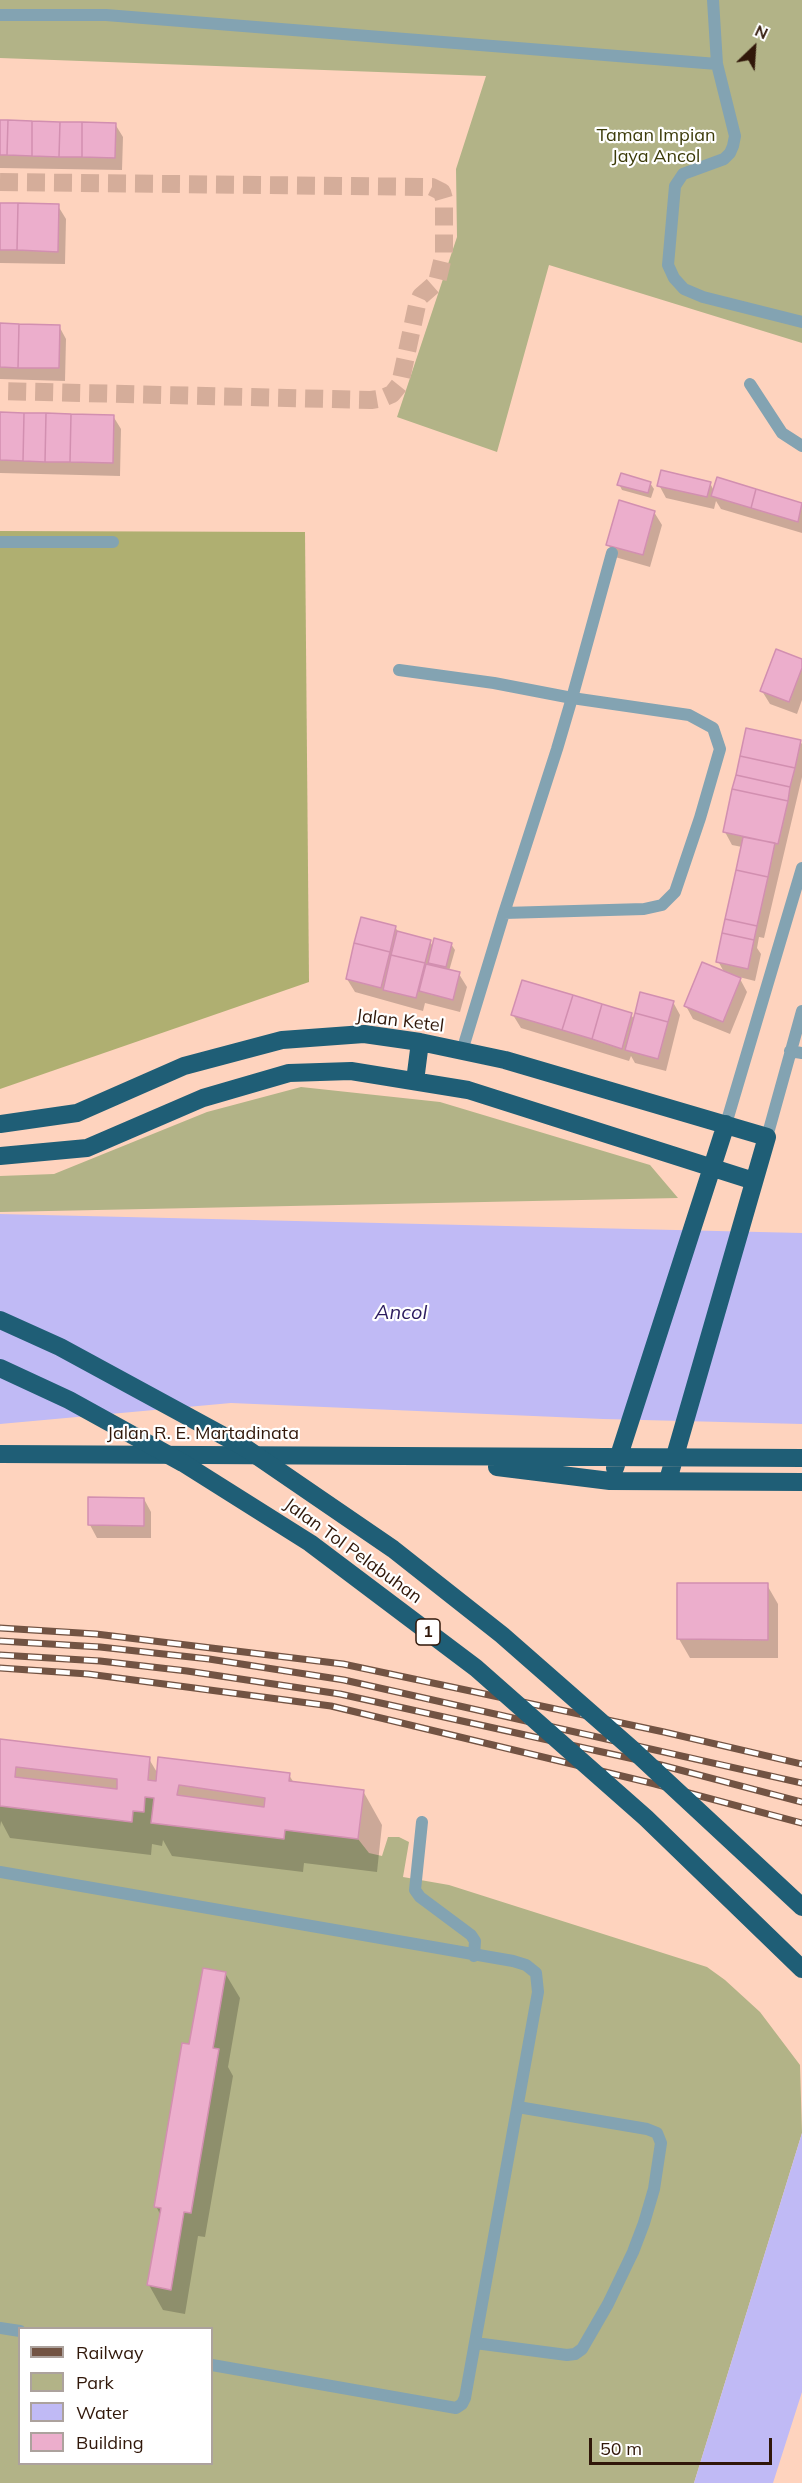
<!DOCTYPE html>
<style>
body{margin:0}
#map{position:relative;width:802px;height:2483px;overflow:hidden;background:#fed3be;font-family:Mulish,sans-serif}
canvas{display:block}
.legend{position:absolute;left:18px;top:2327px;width:195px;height:138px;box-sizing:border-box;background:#fff;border:2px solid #aca29d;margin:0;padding:8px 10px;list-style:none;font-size:18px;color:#301709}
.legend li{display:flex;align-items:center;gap:12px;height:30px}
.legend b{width:30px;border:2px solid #aca29d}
.north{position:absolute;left:724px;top:18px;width:60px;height:60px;-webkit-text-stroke:4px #fff;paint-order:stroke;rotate:25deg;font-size:16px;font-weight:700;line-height:24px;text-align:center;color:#301709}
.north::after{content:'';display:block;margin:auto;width:21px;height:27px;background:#301709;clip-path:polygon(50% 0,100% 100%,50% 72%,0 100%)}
.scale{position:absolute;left:589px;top:2438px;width:183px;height:27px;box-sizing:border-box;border:3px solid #301709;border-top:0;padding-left:8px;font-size:18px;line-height:21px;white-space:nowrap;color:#301709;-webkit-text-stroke:4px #fff;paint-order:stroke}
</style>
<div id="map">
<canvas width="802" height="2483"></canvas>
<ul class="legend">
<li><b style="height:8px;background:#725343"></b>Railway</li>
<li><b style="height:16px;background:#b2b387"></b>Park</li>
<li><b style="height:16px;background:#c0baf5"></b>Water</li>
<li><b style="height:16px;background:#ecaecc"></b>Building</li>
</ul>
<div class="north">N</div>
<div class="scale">50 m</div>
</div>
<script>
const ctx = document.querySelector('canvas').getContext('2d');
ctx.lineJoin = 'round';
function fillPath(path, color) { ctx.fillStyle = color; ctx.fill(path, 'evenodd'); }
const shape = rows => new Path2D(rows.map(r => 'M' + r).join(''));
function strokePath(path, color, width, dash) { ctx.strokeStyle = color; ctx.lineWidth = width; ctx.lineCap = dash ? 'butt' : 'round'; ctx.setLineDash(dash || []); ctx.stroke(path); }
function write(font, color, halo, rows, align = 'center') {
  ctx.font = font + ' Mulish,sans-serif'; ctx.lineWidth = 4.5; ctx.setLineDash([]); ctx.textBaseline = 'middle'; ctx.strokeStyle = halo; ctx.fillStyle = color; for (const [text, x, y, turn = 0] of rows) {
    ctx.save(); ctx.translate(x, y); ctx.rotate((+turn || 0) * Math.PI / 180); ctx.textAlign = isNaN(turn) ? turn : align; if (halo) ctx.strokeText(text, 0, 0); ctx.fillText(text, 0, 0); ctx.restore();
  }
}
fillPath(shape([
 [0,0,802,0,802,343,549,265,497,452,397,417,457,237,456,169,486,76,0,58],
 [301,1087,440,1102,650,1165,678,1198,0,1212,0,1176,54,1174,207,1112],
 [145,1797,154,1798,151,1823,285,1830,358,1839,369,1853,382,1856,388,1837,399,1837,409,1842,403,1877,449,1885,707,1967,725,1980,760,2012,800,2065,802,2133,694,2483,0,2483,0,1806,132,1821,133,1811,144,1812],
 [20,2328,212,2328,212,2464,20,2464]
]), '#b2b387');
fillPath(shape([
 [0,531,305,532,309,982,0,1089]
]), '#afaf71');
fillPath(shape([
 [0,1214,802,1233,802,1424,603,1419,231,1403,0,1424],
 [802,2133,802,2392,773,2483,694,2483]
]), '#c0baf5');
fillPath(shape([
 [0,122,115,124,123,137,122,170,0,168],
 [0,204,58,206,66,219,65,264,0,263],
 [0,325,59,326,66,339,65,381,0,379],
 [0,414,113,416,121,429,120,476,0,473],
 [718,479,802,505,802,533,721,509,716,501,714,509,666,498,659,485,710,483,714,491],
 [650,483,654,489,651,498,622,490,619,484],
 [654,512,662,525,650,567,615,557,608,544],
 [802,661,802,700,797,714,770,704,762,691],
 [800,741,802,744,802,777,764,938,759,937,757,948,761,954,755,981,739,977,747,992,730,1034,693,1019,686,1006,724,972,718,961,742,847,732,845,725,832],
 [395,927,399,933,430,941,433,947,451,944,455,950,449,971,459,974,467,987,460,1012,425,1003,423,1011,355,992,347,979],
 [673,1002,680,1015,666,1071,635,1063,631,1056,629,1061,521,1028,513,1015,631,1015,635,1020],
 [144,1499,151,1512,151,1538,97,1538,90,1525],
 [767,1585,778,1604,778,1658,690,1658,679,1639],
 [0,1741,149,1759,158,1774,289,1775,294,1783,363,1791,382,1825,377,1872,304,1863,303,1872,172,1856,163,1840,162,1846,152,1844,151,1855,10,1838,1,1821,0,1827],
 [225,1973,240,1998,228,2067,233,2076,205,2237,198,2236,185,2314,163,2310,149,2285,161,2216,156,2206]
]), '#0003');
const building = shape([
 [0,120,8,120,7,155,0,155,0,120],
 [8,120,32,121,32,156,7,155,8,120],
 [32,121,60,122,59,157,32,156,32,121],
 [60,122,82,122,82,157,59,157,60,122],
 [82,122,116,123,115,158,82,157,82,122],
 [0,203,18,203,17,250,0,250,0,203],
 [18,203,59,204,58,252,17,250,18,203],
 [0,323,19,324,18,368,0,367,0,323],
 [19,324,60,325,59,368,18,368,19,324],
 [0,412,24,413,23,461,0,460,0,412],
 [24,413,46,413,45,462,23,461,24,413],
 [46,413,71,414,70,462,45,462,46,413],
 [71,414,114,415,113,463,70,462,71,414],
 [661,470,711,482,707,497,657,486,661,470],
 [621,473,651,482,648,493,617,485,621,473],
 [717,477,756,489,751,508,711,496,717,477],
 [756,489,802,503,798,522,751,508,756,489],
 [619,500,655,511,643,555,606,545,619,500],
 [776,649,802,659,802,668,789,702,760,691,776,649],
 [746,728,801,740,795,768,740,756,746,728],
 [740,756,795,768,790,787,736,775,740,756],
 [736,775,790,787,788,801,732,789,736,775],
 [732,789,788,801,778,844,723,832,732,789],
 [743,837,775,843,768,877,736,870,743,837],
 [736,870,768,877,757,926,725,919,736,870],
 [361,917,396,926,390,952,354,943,361,917],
 [725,919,757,926,754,940,722,933,725,919],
 [397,931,431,940,425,963,391,955,397,931],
 [722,933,754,940,748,969,716,962,722,933],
 [434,938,452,943,446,967,428,963,434,938],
 [354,943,390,952,381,988,346,979,354,943],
 [391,955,425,963,416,998,383,990,391,955],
 [702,962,741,978,723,1022,684,1006,702,962],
 [426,964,460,972,453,1000,419,991,426,964],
 [522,980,573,995,562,1030,511,1015,522,980],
 [640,992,674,1001,668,1022,635,1013,640,992],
 [573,995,602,1004,592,1039,562,1030,573,995],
 [602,1004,632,1013,622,1049,592,1039,602,1004],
 [635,1013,668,1022,658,1059,625,1050,635,1013],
 [88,1497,144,1498,144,1526,88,1525,88,1497],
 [677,1583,768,1583,768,1640,677,1639,677,1583],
 [0,1739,150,1757,148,1780,156,1781,158,1757,290,1773,289,1781,364,1790,358,1839,285,1830,284,1839,151,1823,154,1798,145,1797,144,1812,133,1811,132,1822,0,1806,0,1739],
 [16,1767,117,1779,117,1789,15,1777,16,1767],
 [179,1785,265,1798,264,1807,177,1795,179,1785],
 [203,1968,226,1972,213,2048,219,2049,191,2213,184,2212,171,2290,147,2285,161,2208,154,2207,182,2043,189,2044,203,1968]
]);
fillPath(building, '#ecaecc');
strokePath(building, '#d28fb0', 1.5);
strokePath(shape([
 [0,182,432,187,442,192,444,199,444,253,437,282,421,296,417,305,400,384,392,394,383,398,371,400,0,391]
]), '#d5ad9a', 18, [18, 9]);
strokePath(shape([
 [713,0,717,64],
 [0,15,106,15,717,64,735,136,733,146,730,153,724,159,683,174,675,186,668,265,674,278,684,289,703,297,802,322],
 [750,384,782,433,802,446],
 [0,542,113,542],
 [399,670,494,683,572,698,557,749,504,913],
 [462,1051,504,913,644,909,662,905,675,892,700,818,720,749,713,728,689,715,572,698,612,553],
 [790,1051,802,1053],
 [726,1124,802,868],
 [767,1137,802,1011],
 [422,1822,415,1890,420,1897,471,1935,475,1941,474,1956],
 [0,1872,513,1961,526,1965,536,1973,538,1992,465,2398,462,2404,456,2408,212,2365],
 [0,2328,20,2331],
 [475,2343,567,2355,575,2354,582,2349,608,2304,633,2252,644,2223,654,2189,661,2143,657,2133,647,2129,518,2107]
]), '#83a3b2', 12);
strokePath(shape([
 [415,1081,420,1042],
 [0,1124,77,1113,184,1066,282,1040,364,1034,420,1042,505,1060,767,1137,668,1480],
 [0,1156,87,1148,203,1098,289,1073,351,1071,468,1090,754,1181],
 [0,1454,802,1458],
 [497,1467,610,1481,802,1482],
 [615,1468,726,1124]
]), '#1f5e76', 18);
const rail = shape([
 [0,1628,96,1634,343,1664,664,1732,802,1764],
 [0,1641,100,1647,209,1659,344,1680,802,1783],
 [0,1655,100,1661,187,1671,340,1694,661,1765,802,1802],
 [0,1668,88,1674,331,1706,655,1784,802,1823]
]);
strokePath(rail, '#725343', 7);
strokePath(rail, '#fff', 4.5, [14]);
strokePath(shape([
 [0,1320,60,1347,244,1447,393,1549,502,1635,632,1749,802,1907],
 [0,1368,69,1400,183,1463,310,1543,476,1668,646,1818,802,1969]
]), '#1f5e76', 18);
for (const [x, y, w] of [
 [428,1632,24]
]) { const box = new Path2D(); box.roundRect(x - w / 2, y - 13, w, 26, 4.5); ctx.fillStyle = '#fff'; ctx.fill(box); strokePath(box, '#301709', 1.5); }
write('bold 16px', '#301709', null, [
 ["1",428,1632]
]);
write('18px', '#3c3b09', '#fff', [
 ["Taman Impian",656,136],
 ["Jaya Ancol",656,157]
]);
write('18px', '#301709', '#fff', [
 ["Jalan Ketel",400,1021,7],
 ["Jalan R. E. Martadinata",203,1434],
 ["Jalan Tol Pelabuhan",353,1551,36]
]);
write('italic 20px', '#2c1c5f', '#fff', [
 ["Ancol",401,1313]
]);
</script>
